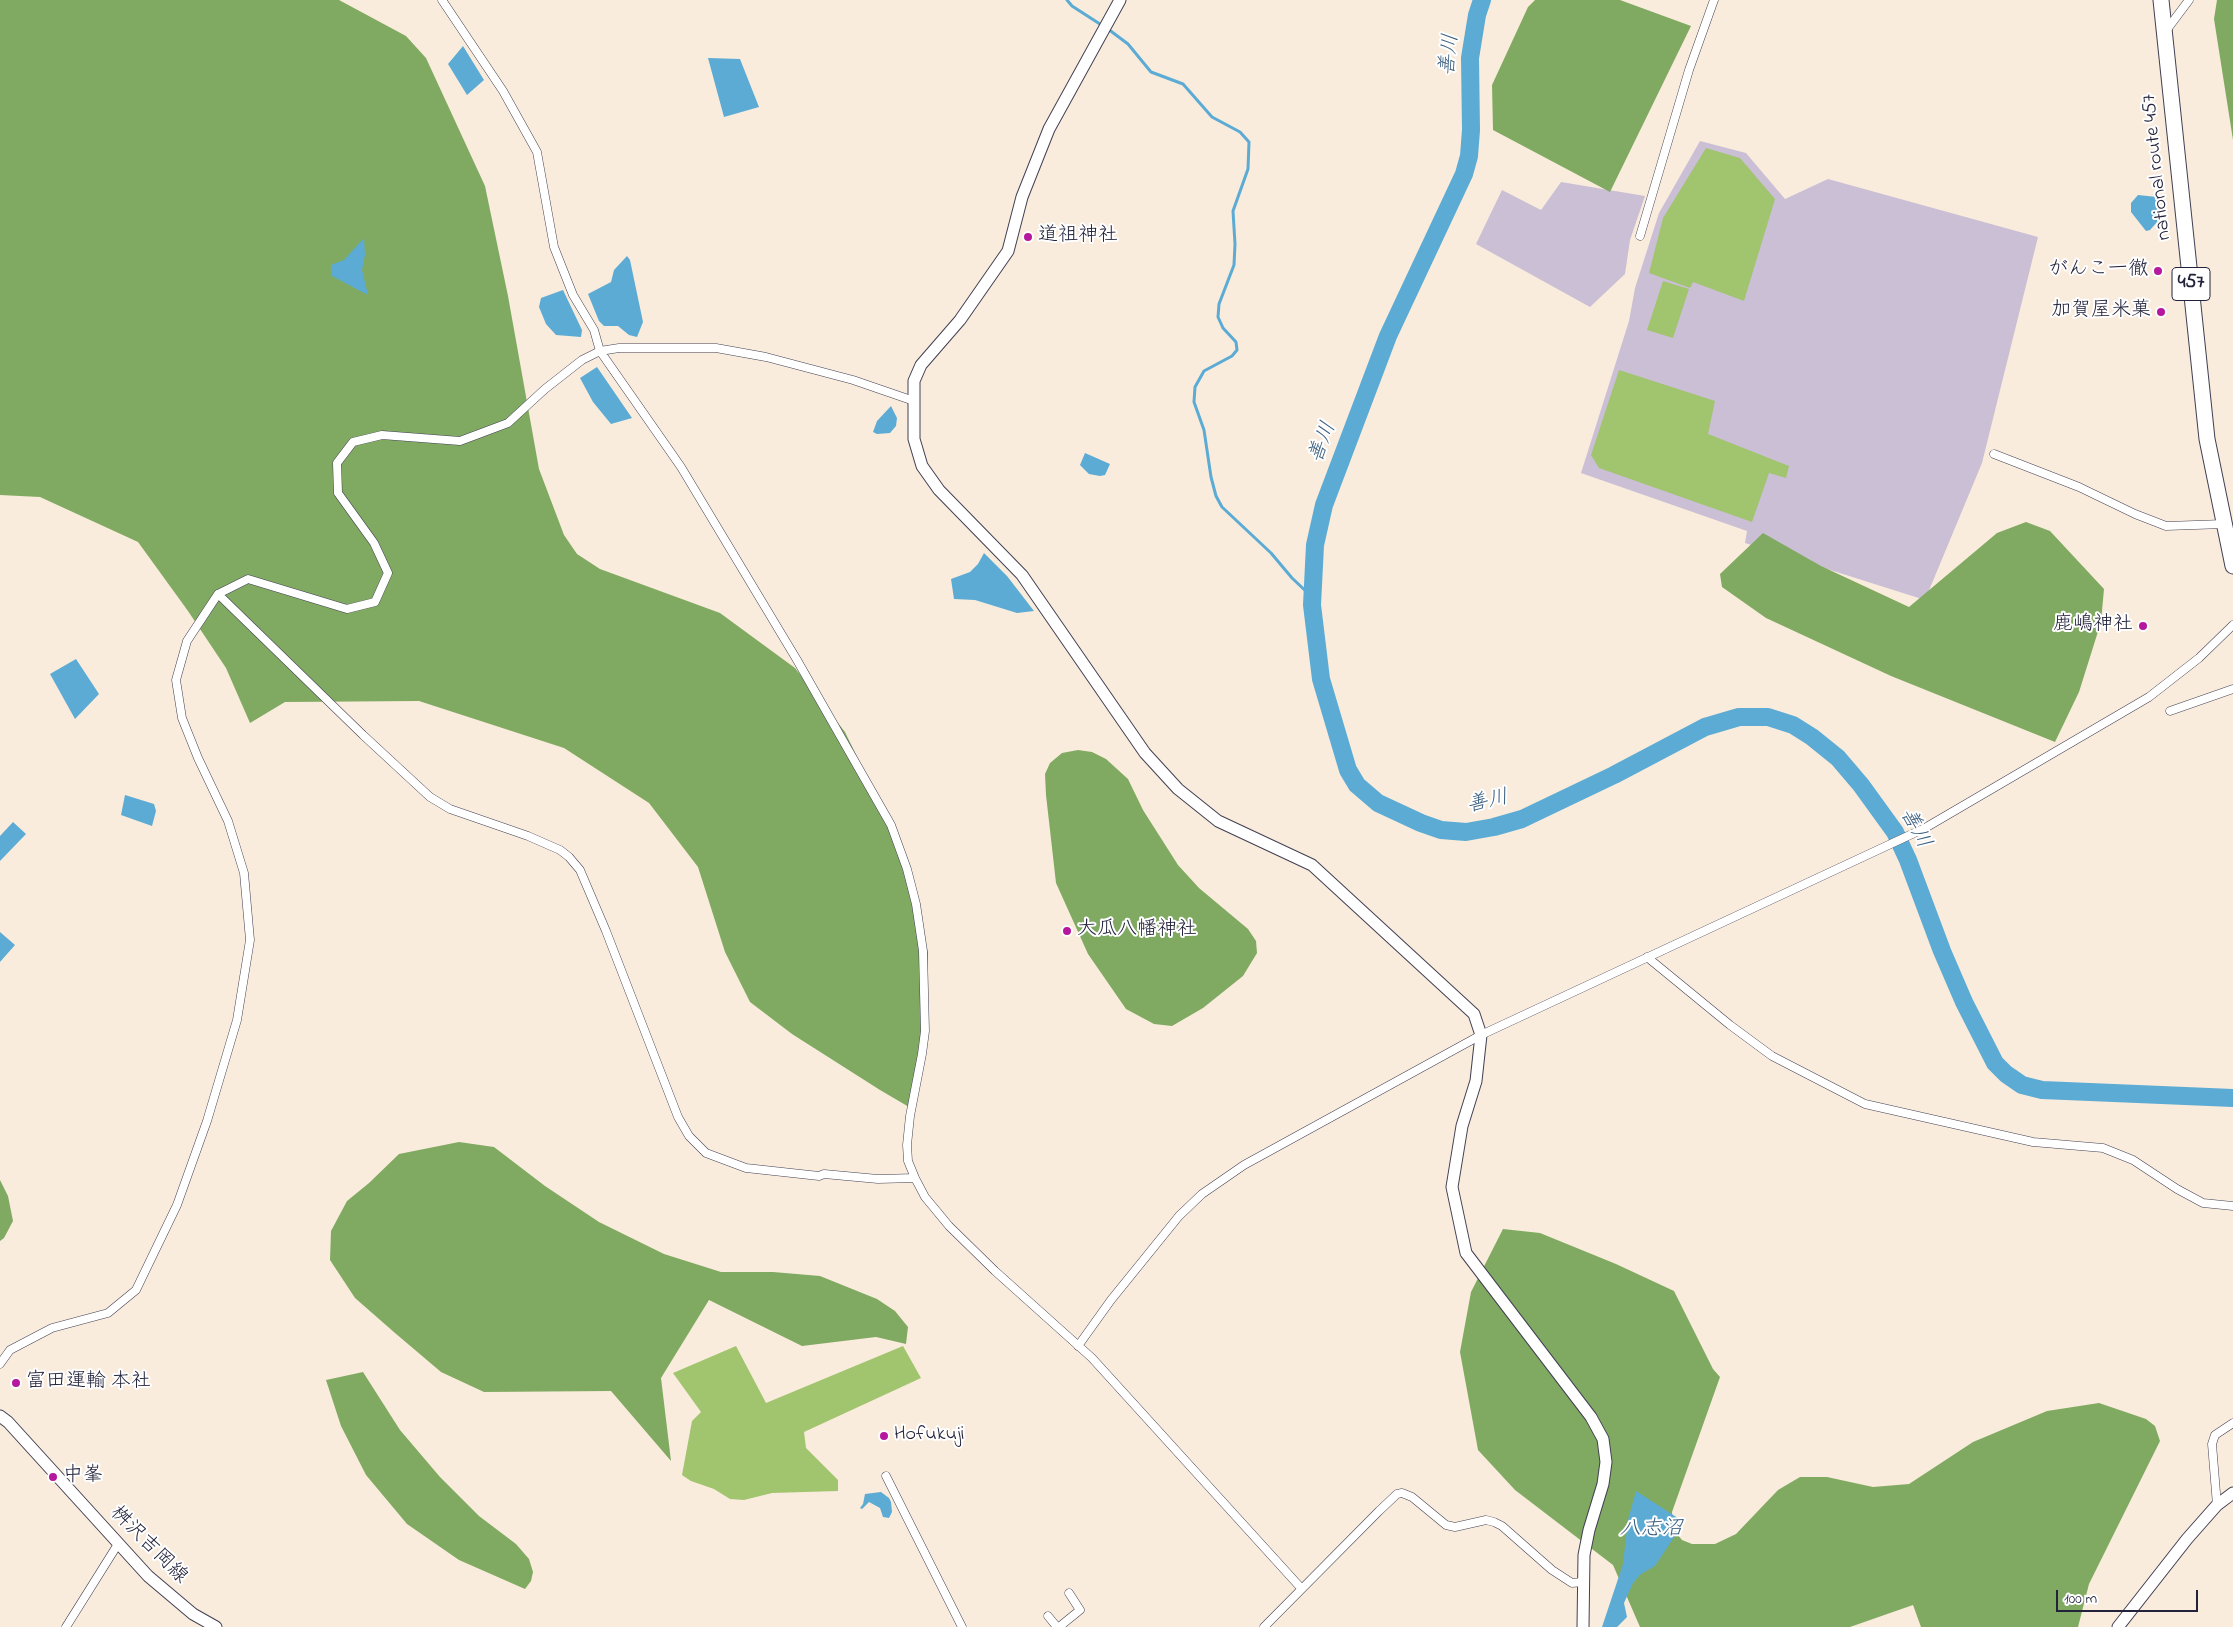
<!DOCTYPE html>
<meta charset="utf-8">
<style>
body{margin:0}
#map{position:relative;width:2233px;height:1627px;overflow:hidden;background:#f9ecdc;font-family:"Indie Flower",sans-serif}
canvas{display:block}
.scale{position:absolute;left:2056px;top:1590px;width:142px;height:22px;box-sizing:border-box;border:2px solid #22223b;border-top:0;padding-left:6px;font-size:15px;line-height:18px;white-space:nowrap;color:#22223b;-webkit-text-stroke:4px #fff;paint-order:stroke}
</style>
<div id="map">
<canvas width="2233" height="1627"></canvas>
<div class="scale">100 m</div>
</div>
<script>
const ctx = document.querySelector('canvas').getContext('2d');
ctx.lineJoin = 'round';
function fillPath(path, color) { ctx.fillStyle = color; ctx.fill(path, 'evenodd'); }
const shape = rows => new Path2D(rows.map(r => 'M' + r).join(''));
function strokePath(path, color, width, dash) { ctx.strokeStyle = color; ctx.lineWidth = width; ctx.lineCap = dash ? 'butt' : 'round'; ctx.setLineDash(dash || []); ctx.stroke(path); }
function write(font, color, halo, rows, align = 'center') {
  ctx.font = font + ' "Indie Flower","Klee One",sans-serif'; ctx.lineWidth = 4; ctx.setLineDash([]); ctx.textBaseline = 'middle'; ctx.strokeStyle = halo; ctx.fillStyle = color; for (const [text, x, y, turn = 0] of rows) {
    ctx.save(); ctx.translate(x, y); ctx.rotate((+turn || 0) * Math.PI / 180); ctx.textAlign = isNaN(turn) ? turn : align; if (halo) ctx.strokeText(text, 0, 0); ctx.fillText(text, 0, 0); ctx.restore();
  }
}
fillPath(shape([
 [1700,141,1746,153,1785,199,1828,179,2038,237,1982,463,1925,600,1745,543,1747,531,1581,473,1629,321,1635,288,1659,213],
 [1561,182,1645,196,1630,240,1625,274,1590,307,1476,244,1502,190,1541,210]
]), '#cbbfd5');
fillPath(shape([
 [1706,148,1740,158,1775,199,1744,301,1693,282,1690,288,1649,273,1663,218],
 [1663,281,1689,289,1673,338,1647,330],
 [1619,370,1715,401,1708,434,1789,466,1786,478,1769,473,1752,522,1599,468,1591,455],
 [736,1346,766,1403,903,1346,921,1378,804,1432,806,1448,838,1480,838,1491,772,1493,744,1500,730,1499,714,1489,691,1481,682,1475,692,1421,701,1412,673,1373]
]), '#a1c46e');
fillPath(shape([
 [0,0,339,0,406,36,426,58,485,186,508,296,539,469,564,535,577,554,600,569,720,613,795,668,845,732,903,851,928,953,926,1038,909,1107,880,1090,792,1034,750,1002,725,952,698,867,649,803,564,748,419,701,285,702,250,723,226,668,188,611,138,542,40,497,0,495],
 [1535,0,1620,0,1691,26,1610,192,1493,130,1492,85,1528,7],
 [2217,0,2233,0,2233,140,2214,19],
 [2026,522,2050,531,2104,589,2101,622,2079,692,2055,742,1891,676,1766,618,1722,587,1720,574,1763,533,1821,566,1909,607,1997,533],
 [1078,750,1092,752,1106,759,1128,779,1143,810,1178,865,1199,888,1248,929,1256,941,1257,953,1243,976,1203,1008,1172,1026,1154,1024,1126,1009,1088,954,1056,883,1046,795,1045,774,1050,763,1062,753],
 [459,1142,494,1147,545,1186,599,1222,664,1254,721,1272,773,1272,820,1276,877,1299,895,1311,908,1327,906,1344,876,1337,802,1346,709,1300,661,1378,671,1461,611,1391,484,1392,441,1372,395,1333,355,1298,330,1260,331,1231,347,1201,369,1183,399,1154],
 [0,1180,8,1196,13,1221,4,1238,0,1241],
 [1503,1229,1540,1233,1616,1264,1674,1291,1713,1369,1720,1377,1672,1512,1673,1529,1682,1540,1692,1544,1715,1544,1736,1534,1778,1490,1800,1477,1827,1477,1873,1487,1909,1484,1973,1442,2047,1411,2099,1403,2146,1419,2155,1426,2160,1441,2089,1584,2078,1627,1921,1627,1913,1605,1850,1627,1640,1627,1613,1565,1515,1490,1478,1450,1460,1352,1471,1292],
 [363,1372,400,1430,440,1477,479,1516,516,1544,529,1559,533,1572,531,1581,525,1589,459,1560,407,1524,366,1475,341,1426,326,1380]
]), '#80aa61');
fillPath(shape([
 [463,46,484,80,467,95,448,64],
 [708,58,740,59,759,107,724,117],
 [2138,195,2157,197,2158,221,2150,230,2146,231,2131,212,2131,203],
 [364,238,365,255,362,270,368,295,332,276,331,265,344,260],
 [627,256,630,260,643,322,637,337,629,335,618,326,604,326,599,321,588,294,611,282,614,270],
 [563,290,582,330,581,337,556,335,546,324,539,307,541,298],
 [597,367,632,418,611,424,593,402,580,378],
 [891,406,897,418,896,426,890,433,877,434,873,432,877,421],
 [1085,453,1110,464,1105,475,1100,476,1089,474,1080,465],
 [984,553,1007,576,1034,611,1017,613,975,600,954,599,951,579,970,572,978,564],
 [76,659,99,694,75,719,50,674],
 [125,795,154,804,156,811,152,826,121,815],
 [13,822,26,834,0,861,0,836],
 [0,932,15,945,0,962],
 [1636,1491,1684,1522,1655,1566,1641,1574,1633,1583,1624,1603,1627,1617,1617,1627,1602,1627,1623,1564,1628,1520],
 [881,1492,889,1498,891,1502,892,1512,889,1518,883,1517,880,1508,869,1502,862,1509,860,1508,863,1504,865,1494]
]), '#5babd5');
strokePath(shape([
 [1067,0,1072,6,1103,26],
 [1108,29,1128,44,1151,72,1183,84,1212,117,1240,132,1249,142,1248,169,1233,211,1235,244,1234,265,1219,304,1218,317,1223,328,1236,342,1237,350,1232,356,1204,371,1195,387,1194,402,1204,430,1211,477,1216,496,1222,507,1271,553,1292,578,1312,597]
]), '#5babd5', 3);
strokePath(shape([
 [1482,0,1477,15,1470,58,1471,130,1469,156,1464,174,1388,336,1324,505,1315,545,1312,605,1321,679,1348,770,1357,785,1378,803,1421,823,1441,830,1466,832,1494,827,1522,819,1614,775,1705,727,1739,717,1768,717,1793,725,1812,737,1838,758,1861,785,1895,832,1908,860,1942,951,1964,1002,1995,1063,2006,1074,2022,1085,2042,1090,2233,1098]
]), '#5babd5', 18);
const street = shape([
 [442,0,503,91,537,152,554,247,573,295,594,330,600,351,681,467,797,660,891,825,907,869,916,904,923,951,925,1031,922,1054,910,1116,907,1145,908,1161,915,1178,925,1197,949,1226,995,1271,1092,1358,1301,1588],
 [2165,32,2189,0],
 [1640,236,1689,70,1714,0],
 [1994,454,2079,487,2135,514,2166,526,2224,524],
 [218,594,363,735,430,797,450,809,528,836,560,850,569,857,580,870,606,931,678,1117,689,1136,706,1153,746,1168,819,1176,824,1174,878,1179,915,1178],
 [2170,711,2233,689],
 [1647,957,1730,1025,1772,1056,1865,1104,2033,1142,2103,1148,2133,1160,2177,1189,2203,1203,2233,1206],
 [1078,1346,1111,1300,1179,1216,1202,1194,1244,1165,1481,1035,1925,828,2149,697,2199,658,2233,625],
 [0,1364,10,1350,52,1328,108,1313,136,1290,177,1205,207,1121,237,1020,250,940,244,873,228,821,198,758,182,718,176,680,187,641,218,594,248,579,347,609,375,602,388,573,374,543,338,493,337,463,353,442,382,435,460,441,508,423,545,389,582,360,600,351,619,348,716,348,766,357,853,380,914,401],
 [886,1476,962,1627],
 [2217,1505,2212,1444,2215,1435,2233,1423],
 [1048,1616,1057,1627],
 [66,1627,118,1544],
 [1059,1627,1080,1610,1069,1593],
 [1264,1627,1379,1511,1397,1494,1402,1493,1412,1497,1446,1525,1455,1527,1486,1520,1494,1522,1502,1526,1552,1570,1572,1583,1582,1582]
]);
const secondary = shape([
 [1120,0,1049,129,1022,197,1008,251,960,320,921,365,914,381,914,439,922,466,939,490,1022,575,1145,753,1178,789,1218,821,1312,865,1474,1014,1481,1035,1476,1081,1462,1126,1452,1187,1466,1253,1591,1417,1603,1439,1606,1462,1603,1484,1589,1530,1584,1555,1583,1627],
 [0,1416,8,1422,148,1576,193,1614,216,1627],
 [2118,1627,2187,1539,2217,1505,2233,1493]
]);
const highway = shape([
 [2161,0,2207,439,2233,566]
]);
strokePath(street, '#424053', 9);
strokePath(secondary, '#424053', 13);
strokePath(highway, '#424053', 17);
strokePath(street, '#fff', 8);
strokePath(secondary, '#fff', 11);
strokePath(highway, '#fff', 15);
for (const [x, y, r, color] of [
 [1028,237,5,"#b5179e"],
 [2158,271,5,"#b5179e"],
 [2161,312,5,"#b5179e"],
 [2143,626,5,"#b5179e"],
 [1067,931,5,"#b5179e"],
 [16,1383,5,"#b5179e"],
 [884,1436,5,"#b5179e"],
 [53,1477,5,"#b5179e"]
]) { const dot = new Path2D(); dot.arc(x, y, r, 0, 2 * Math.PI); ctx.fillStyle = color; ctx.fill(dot); strokePath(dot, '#fff', 2); }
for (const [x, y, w] of [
 [2191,284,38]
]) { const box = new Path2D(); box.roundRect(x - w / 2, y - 16.5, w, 33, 4); ctx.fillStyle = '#fff'; ctx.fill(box); strokePath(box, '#22223b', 1); }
write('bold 19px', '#22223b', null, [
 ["457",2191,284]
]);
write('20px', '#22223b', '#fff', [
 ["national route 457",2158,167,-96],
 ["桝沢吉岡線",148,1546,45]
]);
write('20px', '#22223b', '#fff', [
 ["道祖神社",1038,237],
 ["がんこ一徹",2148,271,"right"],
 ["加賀屋米菓",2151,312,"right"],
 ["鹿嶋神社",2133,626,"right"],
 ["大瓜八幡神社",1077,931],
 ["富田運輸 本社",26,1383],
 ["Hofukuji",894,1436],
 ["中峯",63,1477]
], 'left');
write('italic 21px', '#3c6080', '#fff', [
 ["善川",1451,55,-84],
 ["善川",1324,443,-69],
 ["善川",1488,803,-13],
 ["善川",1914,829,62],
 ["八志沼",1651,1531]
]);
</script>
